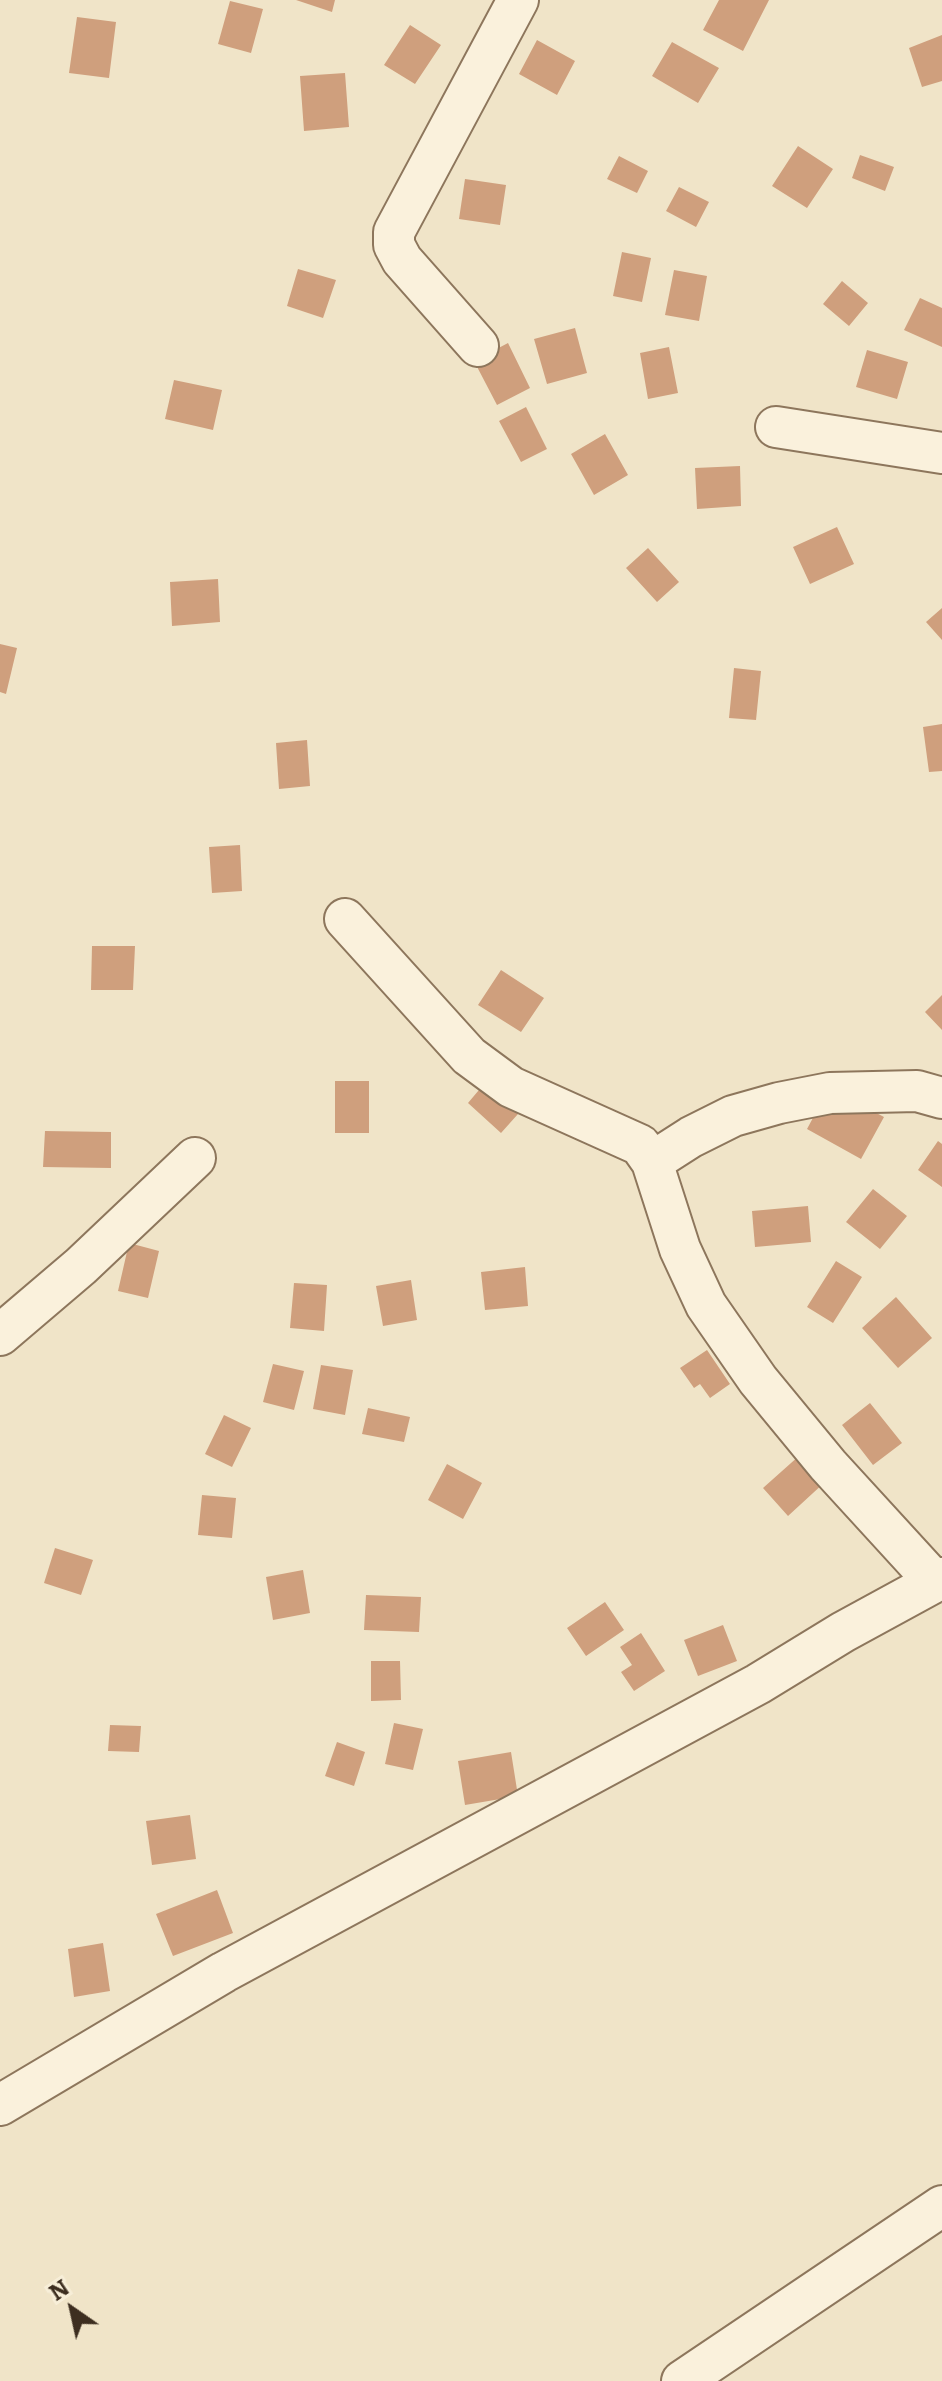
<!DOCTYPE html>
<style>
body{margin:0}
#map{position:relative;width:942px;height:2381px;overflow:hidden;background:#f0e4c8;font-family:Literata,serif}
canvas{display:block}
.north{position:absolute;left:32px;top:2269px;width:80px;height:80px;-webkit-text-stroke:6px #f7eed8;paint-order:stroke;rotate:326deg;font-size:22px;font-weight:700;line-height:32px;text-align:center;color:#3d2e20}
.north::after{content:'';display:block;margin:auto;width:28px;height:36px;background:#3d2e20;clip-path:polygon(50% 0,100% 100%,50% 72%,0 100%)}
</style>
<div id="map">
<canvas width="942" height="2381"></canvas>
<div class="north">N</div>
</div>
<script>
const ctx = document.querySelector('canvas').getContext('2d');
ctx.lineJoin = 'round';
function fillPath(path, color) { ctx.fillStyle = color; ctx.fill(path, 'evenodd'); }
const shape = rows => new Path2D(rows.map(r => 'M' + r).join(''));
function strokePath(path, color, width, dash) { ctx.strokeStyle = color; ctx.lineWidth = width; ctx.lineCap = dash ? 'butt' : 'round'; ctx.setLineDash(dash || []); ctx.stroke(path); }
fillPath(shape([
 [296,0,335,0,332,12],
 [719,0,769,0,743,51,703,30],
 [230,1,263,9,251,53,218,44],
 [77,17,116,22,109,78,69,73],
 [410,25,441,45,415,84,384,65],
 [942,35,942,81,922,87,909,48],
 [537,40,575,61,557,95,519,74],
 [672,42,719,68,698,103,652,76],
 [345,73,349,127,304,131,300,76],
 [798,146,833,169,807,208,772,186],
 [860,155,894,167,885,191,852,178],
 [619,156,648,171,637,193,607,179],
 [465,179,506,185,500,225,459,219],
 [679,187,709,202,696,227,666,211],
 [622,252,651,258,642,302,613,296],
 [298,269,336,280,323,318,287,306],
 [674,270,707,276,699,321,665,315],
 [842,281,868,303,849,326,823,304],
 [920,298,942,308,942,347,904,330],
 [575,328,587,373,547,384,534,339],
 [508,343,530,388,497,405,474,361],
 [669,347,678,393,648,399,640,353],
 [867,350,908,362,897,399,856,387],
 [174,380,222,390,213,430,165,419],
 [526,407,547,449,521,462,499,421],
 [605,434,628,475,594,495,571,454],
 [740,466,741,506,697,509,695,468],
 [837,527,854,564,810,584,793,547],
 [648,548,679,582,657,602,626,568],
 [218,579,220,622,172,626,170,582],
 [942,608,942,640,926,622],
 [0,644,17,648,6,694,0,692],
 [734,668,761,671,756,720,729,718],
 [942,724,942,771,929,772,923,727],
 [307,740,310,786,279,789,276,743],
 [240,845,242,891,212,893,209,847],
 [92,946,135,946,133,990,91,990],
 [501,970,544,998,521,1032,478,1005],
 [942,995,942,1030,925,1012],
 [335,1081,369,1081,369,1133,335,1133],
 [484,1084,518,1114,501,1133,468,1103],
 [829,1088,884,1117,861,1159,807,1129],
 [45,1131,111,1132,111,1168,43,1167],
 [938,1141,942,1144,942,1187,918,1170],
 [873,1189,907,1216,880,1249,846,1222],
 [808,1206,811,1242,755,1247,752,1211],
 [129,1243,159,1251,148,1298,118,1291],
 [836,1261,862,1277,833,1323,807,1307],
 [525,1267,528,1306,485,1310,481,1272],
 [411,1280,417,1320,383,1326,376,1286],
 [294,1283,327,1285,324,1331,290,1328],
 [896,1297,932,1338,898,1368,862,1328],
 [707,1350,730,1384,710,1398,700,1384,694,1388,680,1368],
 [273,1364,304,1371,294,1410,263,1402],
 [321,1365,353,1370,345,1415,313,1409],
 [870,1403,902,1443,873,1465,842,1425],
 [368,1408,410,1417,404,1442,362,1434],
 [224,1415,251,1428,232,1467,205,1454],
 [800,1455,825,1482,788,1516,763,1488],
 [447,1464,482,1483,463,1519,428,1500],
 [202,1495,236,1498,232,1538,198,1535],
 [55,1548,93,1560,81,1595,44,1583],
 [303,1570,310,1613,273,1620,266,1577],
 [366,1595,421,1597,419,1632,364,1630],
 [605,1602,624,1630,586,1656,567,1628],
 [723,1625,737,1661,698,1676,684,1640],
 [641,1633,665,1671,634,1691,621,1672,632,1665,620,1647],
 [371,1661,400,1661,401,1700,371,1701],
 [394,1723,423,1729,413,1770,385,1764],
 [110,1725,141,1726,139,1752,108,1751],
 [337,1742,365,1752,354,1786,325,1776],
 [511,1752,518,1796,465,1805,458,1761],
 [190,1815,196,1859,152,1865,146,1821],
 [217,1890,233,1933,173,1956,156,1914],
 [103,1943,110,1991,74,1997,68,1949]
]), '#cf9f7d');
const street = shape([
 [478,346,402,260,394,245,394,232,518,0],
 [776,427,942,453],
 [345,919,469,1056,511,1087,640,1145,652,1162,680,1249,706,1305,758,1380,828,1465,935,1582],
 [652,1162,691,1137,733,1116,779,1103,830,1093,917,1091,942,1098],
 [0,1335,81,1266,195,1158],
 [0,2105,224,1972,758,1684,843,1632,942,1578],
 [682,2381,942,2206]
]);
strokePath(street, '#8d765c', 44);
strokePath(street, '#faf1dc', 40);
</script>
